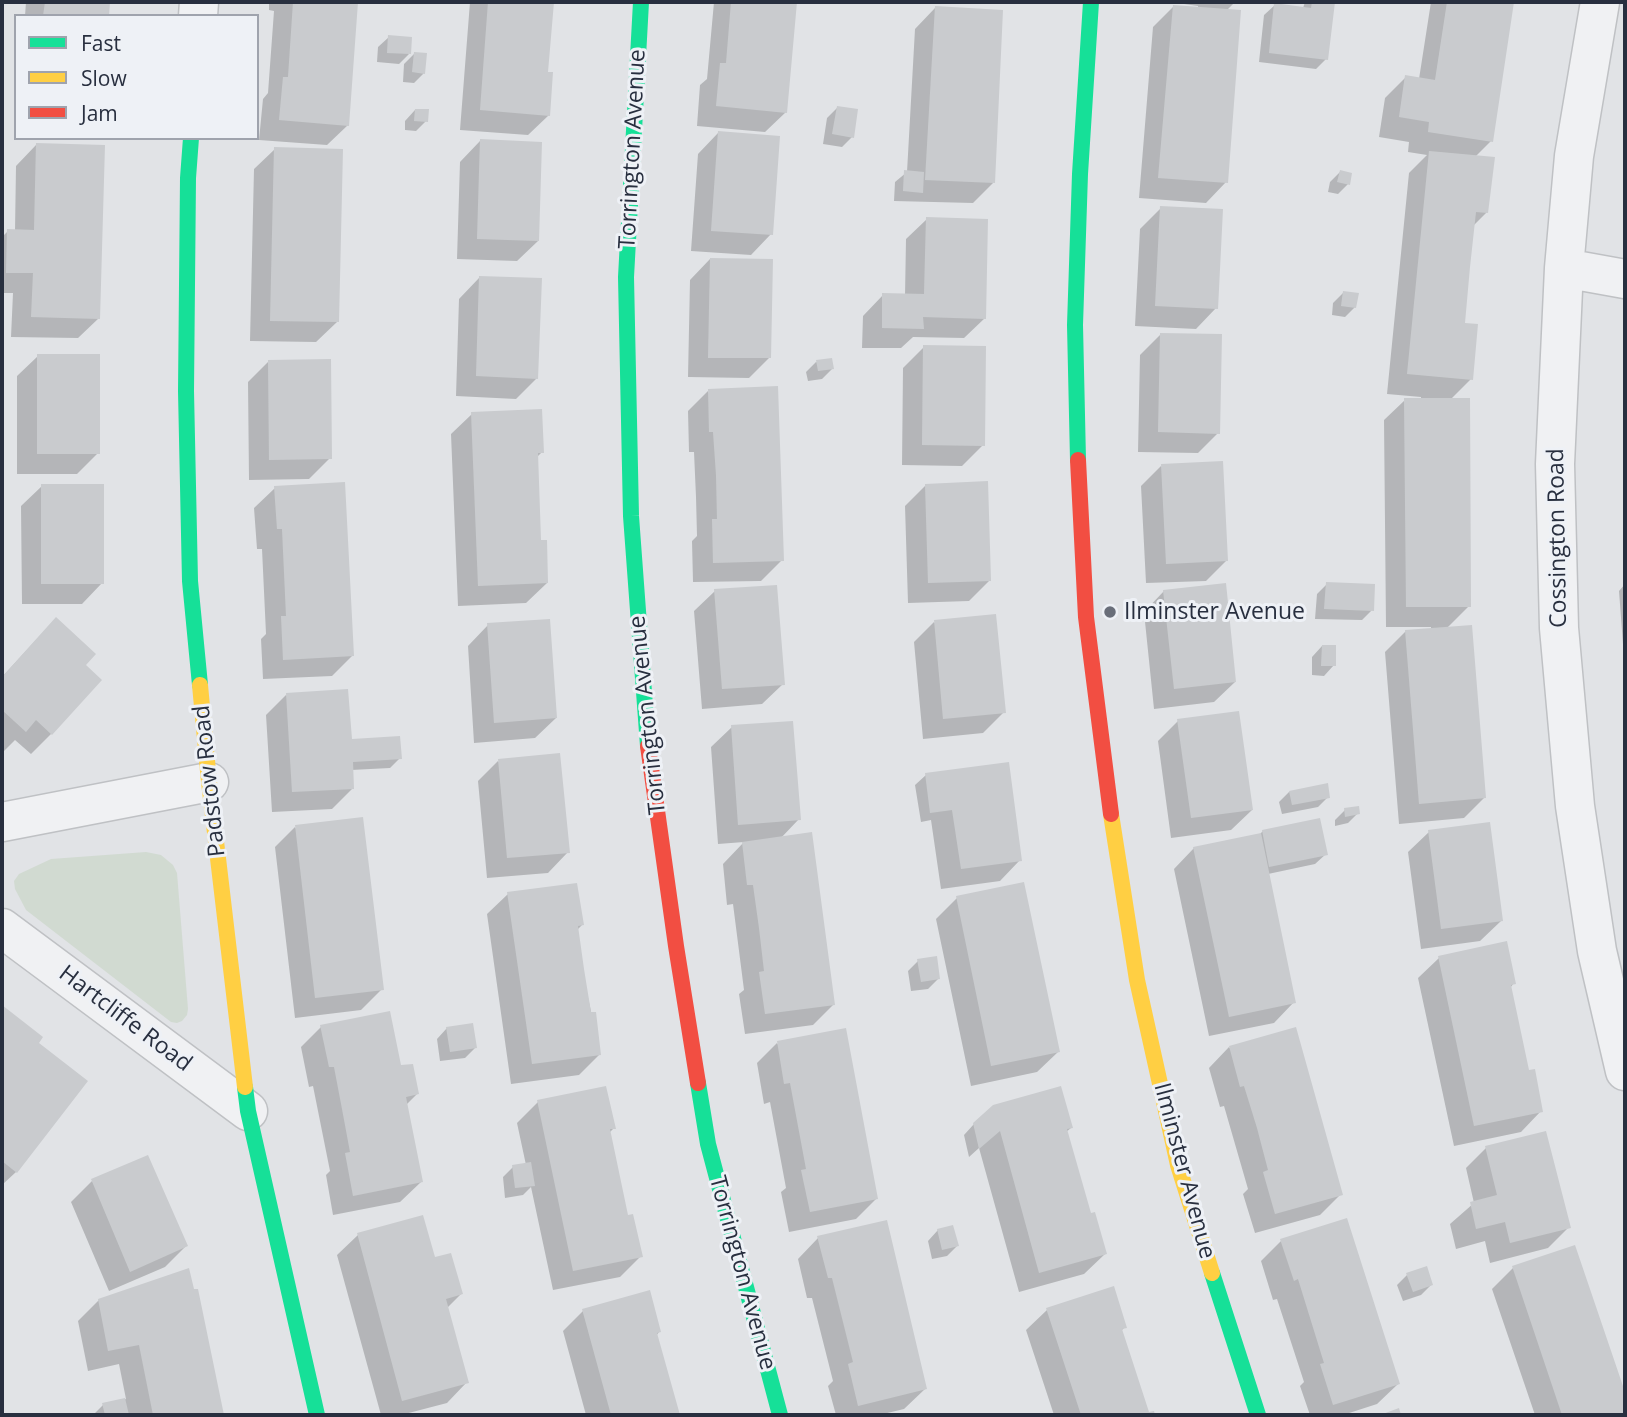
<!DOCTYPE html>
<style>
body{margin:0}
#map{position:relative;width:1627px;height:1417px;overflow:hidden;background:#e1e3e6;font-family:"Open Sans",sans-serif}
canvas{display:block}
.frame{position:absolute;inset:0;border:4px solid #282f3f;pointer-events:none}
.legend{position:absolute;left:14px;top:14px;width:245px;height:126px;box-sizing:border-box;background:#eef1f6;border:2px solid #9fa3ad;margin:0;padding:9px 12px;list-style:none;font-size:21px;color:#282f3f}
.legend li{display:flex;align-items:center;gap:14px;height:35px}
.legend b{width:35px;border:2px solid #9fa3ad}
</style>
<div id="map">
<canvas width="1627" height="1417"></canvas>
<div class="frame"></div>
<ul class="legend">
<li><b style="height:9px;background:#16e098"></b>Fast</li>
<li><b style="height:9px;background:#ffcf43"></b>Slow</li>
<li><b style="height:9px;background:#f24e42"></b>Jam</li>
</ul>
</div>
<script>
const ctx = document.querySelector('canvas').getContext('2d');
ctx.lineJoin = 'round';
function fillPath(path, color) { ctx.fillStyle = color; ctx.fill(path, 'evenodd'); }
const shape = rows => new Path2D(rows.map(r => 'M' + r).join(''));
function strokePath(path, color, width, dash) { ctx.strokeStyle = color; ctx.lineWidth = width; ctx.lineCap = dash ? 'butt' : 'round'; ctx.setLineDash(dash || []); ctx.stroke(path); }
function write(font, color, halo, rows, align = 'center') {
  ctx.font = font + ' "Open Sans",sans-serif'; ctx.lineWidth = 6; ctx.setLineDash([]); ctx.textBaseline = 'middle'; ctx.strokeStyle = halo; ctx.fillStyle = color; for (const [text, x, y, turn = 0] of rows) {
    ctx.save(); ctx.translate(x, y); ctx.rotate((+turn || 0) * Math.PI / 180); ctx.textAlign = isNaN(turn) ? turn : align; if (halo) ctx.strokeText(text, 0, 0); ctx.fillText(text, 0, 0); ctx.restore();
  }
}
fillPath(shape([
 [146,852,161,855,173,865,177,873,188,1009,187,1015,182,1021,177,1023,171,1022,26,910,15,889,14,881,19,874,51,859]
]), '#d1dad1');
fillPath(shape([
 [26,2,108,2,107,16,25,16],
 [269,2,357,2,348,125,327,145,259,140,263,99,268,93,274,11,269,10],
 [470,2,553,2,546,73,549,115,528,135,460,130],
 [714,2,796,2,786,112,765,132,697,126,700,85,707,79],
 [1170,2,1235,2,1226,11,1226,182,1206,203,1139,198,1153,27,1173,7,1198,9,1198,6],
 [1305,2,1334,2,1326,59,1316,69,1259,62,1264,15,1275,5,1303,8],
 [1431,2,1513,2,1491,141,1475,157,1487,212,1473,226,1463,325,1471,379,1451,399,1469,606,1447,628,1484,798,1464,818,1399,824,1385,652,1406,631,1431,629,1431,627,1386,627,1384,420,1405,400,1421,400,1421,397,1387,394,1409,173,1427,155,1408,152,1409,142,1379,137,1385,98,1406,77,1419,79],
 [935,8,993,183,973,203,894,201,895,182,907,172,915,29],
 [389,37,409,54,399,64,377,62,378,47],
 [414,54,424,73,414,83,403,82,404,64],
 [837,108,852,137,842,147,823,144,827,118],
 [415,110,426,121,416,131,405,130,405,121],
 [718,133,771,234,751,255,691,251,698,154],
 [480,141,538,241,517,261,457,259,460,162],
 [36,145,99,318,78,338,11,337,13,293,2,293,2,237,8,231,15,231,16,166],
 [275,149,337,322,316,342,250,341,254,169],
 [1340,172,1348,184,1338,194,1328,192,1330,182],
 [1161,208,1216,308,1196,329,1135,326,1140,229],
 [927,219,985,318,964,338,913,337,901,348,862,348,863,316,883,295,905,296,906,239],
 [710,259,769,358,749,378,688,377,690,280],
 [479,278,537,378,516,399,456,396,459,299],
 [1343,293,1355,307,1345,317,1332,315,1333,303],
 [1161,334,1218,433,1198,453,1138,452,1140,355],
 [924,347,983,445,962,466,902,465,903,368],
 [38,356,98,453,77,474,17,474,17,376],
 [269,361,330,458,309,479,249,480,248,382],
 [816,362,832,369,822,379,808,381,806,372],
 [708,391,782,560,761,581,693,582,692,541,697,536,696,497,694,452,689,452,688,411],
 [472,414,542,452,536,458,540,542,547,583,526,603,458,606,451,434],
 [1161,466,1227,560,1206,581,1146,583,1141,486],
 [926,485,989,581,969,601,908,603,905,506],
 [42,486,102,583,82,604,22,604,21,506],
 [275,488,353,655,332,676,263,679,261,639,266,634,262,549,257,549,254,508],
 [1327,584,1372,610,1362,620,1315,619,1317,594],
 [1625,584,1625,671,1619,591],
 [715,591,783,684,762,704,702,709,694,611],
 [1164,591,1235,682,1214,702,1154,709,1144,612],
 [934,622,1004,712,983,733,923,739,914,642],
 [488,625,556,718,535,738,474,743,468,646],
 [36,640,83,666,51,734,31,754,15,740,4,751,2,749,2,677],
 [1322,646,1334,665,1324,676,1312,675,1312,657],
 [286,695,350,743,400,758,390,768,351,770,352,789,332,809,272,812,266,715],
 [1178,721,1252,810,1231,830,1171,838,1158,741],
 [732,727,799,819,780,839,833,1005,813,1025,745,1034,739,994,744,990,733,904,727,905,723,864,744,842,718,844,711,747],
 [498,761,568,852,548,873,487,878,478,781],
 [926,775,1020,860,1000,881,941,889,931,820,921,822,915,785],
 [1289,792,1328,797,1318,807,1282,814,1279,802],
 [1345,810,1358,813,1348,823,1335,826,1335,820],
 [295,827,382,989,361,1010,295,1018,275,847],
 [1263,831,1326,854,1315,864,1268,874,1294,1002,1274,1023,1209,1036,1174,869,1194,848,1259,835],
 [1429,832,1501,921,1480,941,1421,949,1408,852],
 [508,894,582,925,577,930,582,969,600,1054,579,1075,511,1084,487,914],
 [957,898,1058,1052,1037,1072,971,1086,936,919],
 [1439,958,1514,983,1510,988,1528,1072,1541,1111,1521,1132,1454,1146,1418,978],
 [918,961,938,979,928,989,911,991,908,971],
 [2,1008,41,1038,37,1043,16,1172,2,1185],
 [321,1027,399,1067,417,1094,406,1105,421,1182,400,1202,333,1215,326,1175,330,1171,313,1086,309,1087,301,1047],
 [447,1028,475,1048,465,1058,440,1061,437,1039],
 [777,1043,876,1199,856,1219,789,1232,781,1192,786,1188,770,1102,764,1104,757,1063],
 [1229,1047,1341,1194,1320,1215,1255,1233,1243,1194,1248,1189,1224,1106,1220,1107,1209,1068],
 [538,1102,614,1128,609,1133,627,1216,641,1256,620,1277,553,1290,531,1187,523,1195,505,1198,503,1177,513,1167,526,1165,517,1123],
 [974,1124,1071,1128,1066,1132,1090,1216,1105,1254,1084,1274,1019,1292,979,1148,969,1157,964,1135],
 [1486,1148,1569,1227,1548,1248,1490,1263,1485,1241,1456,1249,1450,1224,1474,1203,1466,1168],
 [147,1157,186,1246,165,1267,109,1291,71,1202,92,1181],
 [938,1230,957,1246,947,1256,932,1259,928,1241],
 [358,1235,434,1259,461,1294,447,1308,467,1382,447,1403,401,1415,381,1415,337,1255],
 [818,1238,925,1389,904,1409,879,1415,836,1415,828,1386,833,1381,812,1298,807,1298,798,1259],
 [1281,1241,1398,1384,1377,1404,1343,1415,1310,1415,1300,1386,1304,1382,1277,1299,1273,1300,1261,1261],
 [1574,1247,1625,1397,1624,1415,1535,1415,1492,1289,1513,1268],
 [1407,1275,1431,1285,1421,1295,1403,1301,1397,1285],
 [197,1291,222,1415,93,1415,103,1405,126,1399,119,1364,88,1371,78,1321,99,1300],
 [1047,1310,1125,1327,1121,1331,1147,1414,1153,1413,1154,1415,1054,1415,1026,1330],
 [583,1311,659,1332,656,1336,678,1415,586,1415,563,1331]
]), '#0003');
fillPath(shape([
 [45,2,110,2,109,16,43,16],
 [293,2,358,2,349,126,279,120,283,77,288,77],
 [488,2,554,2,548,72,553,72,550,116,480,110],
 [731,2,797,2,787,113,716,106,720,63,726,63],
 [1312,2,1335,2,1328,60,1269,53,1274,3,1311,8],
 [1447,2,1514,2,1493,142,1428,132,1429,122,1399,117,1405,75,1435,80],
 [1173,5,1241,10,1228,183,1158,178],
 [935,6,1003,10,995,183,925,180],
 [388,35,412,37,411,54,387,53],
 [414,52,427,53,425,74,412,72],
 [837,106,858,109,854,138,832,134],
 [415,109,429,109,428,122,414,121],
 [718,131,780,136,773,235,711,231],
 [480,139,542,142,539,241,477,239],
 [36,143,105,145,100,319,31,317,33,273,6,273,7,229,34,230],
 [274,147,343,149,339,322,270,321],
 [1429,151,1495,157,1488,213,1476,212,1470,267,1465,323,1478,324,1473,380,1407,374],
 [904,170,924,172,923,193,903,191],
 [1340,170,1352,173,1350,185,1337,182],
 [1160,206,1223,209,1218,309,1155,306],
 [926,217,988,219,986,319,923,317,924,329,882,328,882,293,924,294],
 [710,258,773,259,771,358,708,358],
 [479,276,542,278,538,379,476,376],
 [1343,291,1359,293,1356,308,1341,306],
 [1160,333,1222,334,1220,434,1158,432],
 [923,345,986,346,985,446,922,445],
 [37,354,100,354,100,454,37,454],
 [832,358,834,369,818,371,816,360],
 [331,359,332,459,269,460,268,360],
 [778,386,784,561,713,563,712,519,717,519,716,475,713,432,709,432,708,389],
 [1404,398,1470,398,1471,607,1406,607],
 [542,409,544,453,538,453,541,540,547,540,548,583,478,586,471,412],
 [1223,461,1228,561,1166,564,1161,464],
 [988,481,991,581,928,583,925,484],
 [345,482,354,656,283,660,281,616,286,616,282,529,277,529,274,486],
 [41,484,104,484,104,584,41,584],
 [1326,582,1375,584,1374,611,1324,609],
 [1226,583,1236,682,1174,689,1163,590],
 [777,585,785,685,722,689,714,589],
 [996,614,1006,713,943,719,934,620],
 [56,617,96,654,86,665,102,680,52,735,36,720,26,732,2,710,2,677],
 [550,619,557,718,494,723,487,623],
 [1472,625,1486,798,1419,804,1405,630],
 [1322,645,1336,645,1336,666,1321,666],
 [348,689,352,739,400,736,402,759,353,762,354,789,292,792,286,693],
 [1239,711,1253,810,1191,818,1177,719],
 [793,721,801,820,738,825,731,725],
 [560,753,570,853,507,858,498,759],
 [1009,762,1022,861,961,869,952,810,930,813,925,773],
 [1328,783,1330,798,1292,805,1289,791],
 [1359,806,1360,814,1345,817,1344,808],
 [363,817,384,990,315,998,295,825],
 [1320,818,1328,855,1269,867,1262,830],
 [1490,822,1503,921,1441,929,1428,830],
 [812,832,835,1005,765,1014,759,972,764,971,759,928,753,885,747,885,742,842],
 [1261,833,1296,1003,1229,1017,1193,847],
 [1024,882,1060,1052,991,1066,956,896],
 [577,883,584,925,578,926,584,969,591,1012,596,1012,601,1055,532,1064,507,892],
 [1507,941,1516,984,1511,985,1529,1070,1535,1069,1543,1112,1474,1126,1438,956],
 [937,956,940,979,921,982,917,959],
 [2,1005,43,1037,39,1043,88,1081,17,1173,2,1161],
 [390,1011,401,1065,413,1064,419,1094,406,1097,423,1182,353,1196,345,1153,350,1152,342,1109,334,1067,329,1067,320,1025],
 [473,1023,477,1048,450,1052,446,1027],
 [1296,1027,1343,1195,1275,1214,1263,1172,1268,1170,1257,1128,1244,1086,1240,1087,1229,1046],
 [846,1028,878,1199,810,1212,801,1170,806,1169,790,1083,784,1084,777,1041],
 [606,1086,616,1129,610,1129,628,1215,633,1214,643,1257,573,1271,537,1100],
 [1061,1086,1073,1128,1067,1129,1091,1213,1095,1212,1107,1254,1039,1273,1000,1131,979,1149,973,1123,993,1105],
 [1546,1131,1571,1228,1510,1243,1505,1222,1476,1229,1470,1202,1497,1195,1485,1146],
 [148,1155,188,1246,130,1272,91,1179],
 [531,1162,535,1186,515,1188,512,1165],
 [423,1215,435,1257,451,1253,463,1294,446,1299,469,1383,402,1401,357,1233],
 [1347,1218,1400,1384,1333,1405,1320,1364,1324,1363,1298,1279,1294,1281,1280,1239],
 [887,1220,927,1389,858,1406,848,1364,853,1362,832,1278,828,1278,817,1236],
 [953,1225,959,1246,942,1250,937,1229],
 [1575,1245,1625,1392,1625,1412,1616,1415,1562,1415,1512,1266],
 [1427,1266,1433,1285,1413,1292,1406,1273],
 [189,1268,194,1289,198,1289,224,1415,153,1415,139,1345,108,1351,98,1299],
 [1114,1286,1127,1328,1122,1329,1149,1412,1154,1411,1155,1415,1081,1415,1046,1308],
 [650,1290,661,1332,657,1333,680,1415,611,1415,582,1309],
 [125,1398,129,1415,105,1415,102,1403],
 [1399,1408,1401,1415,1380,1415]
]), '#c9cbce');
const street = shape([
 [1600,2,1574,156,1564,268,1555,464,1559,628,1575,806,1597,951,1625,1071],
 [198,16,199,2],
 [1564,268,1625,279],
 [2,822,209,782],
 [2,928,248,1111]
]);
strokePath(street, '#bfc1c4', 41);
strokePath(street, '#f0f1f3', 38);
strokePath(shape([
 [641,2,626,277,631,516,648,746],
 [191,138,188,178,186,391,190,581,200,685],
 [1078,460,1075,325,1080,174,1091,2],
 [698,1083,708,1144,780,1415],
 [245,1087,248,1111,317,1415],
 [1212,1273,1258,1415]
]), '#16e098', 16);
strokePath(shape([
 [200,685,209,782,245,1087],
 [1111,814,1137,980,1178,1165,1212,1273]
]), '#ffcf43', 16);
strokePath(shape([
 [1078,460,1086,617,1111,814],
 [648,746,676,946,698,1083]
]), '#f24e42', 16);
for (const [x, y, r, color] of [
 [1110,612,7,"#696e79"]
]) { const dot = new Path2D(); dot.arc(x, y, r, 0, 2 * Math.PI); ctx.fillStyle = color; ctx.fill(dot); strokePath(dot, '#eef1f6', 2.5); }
write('23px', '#282f3f', '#eef1f6', [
 ["Torrington Avenue",633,149,-87],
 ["Cossington Road",1558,538,-91],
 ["Torrington Avenue",648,715,-96],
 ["Padstow Road",210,781,-96],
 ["Hartcliffe Road",125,1019,37],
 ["Ilminster Avenue",1184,1171,75],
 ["Torrington Avenue",742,1273,75]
]);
write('23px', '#282f3f', '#eef1f6', [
 ["Ilminster Avenue",1124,612]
], 'left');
</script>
